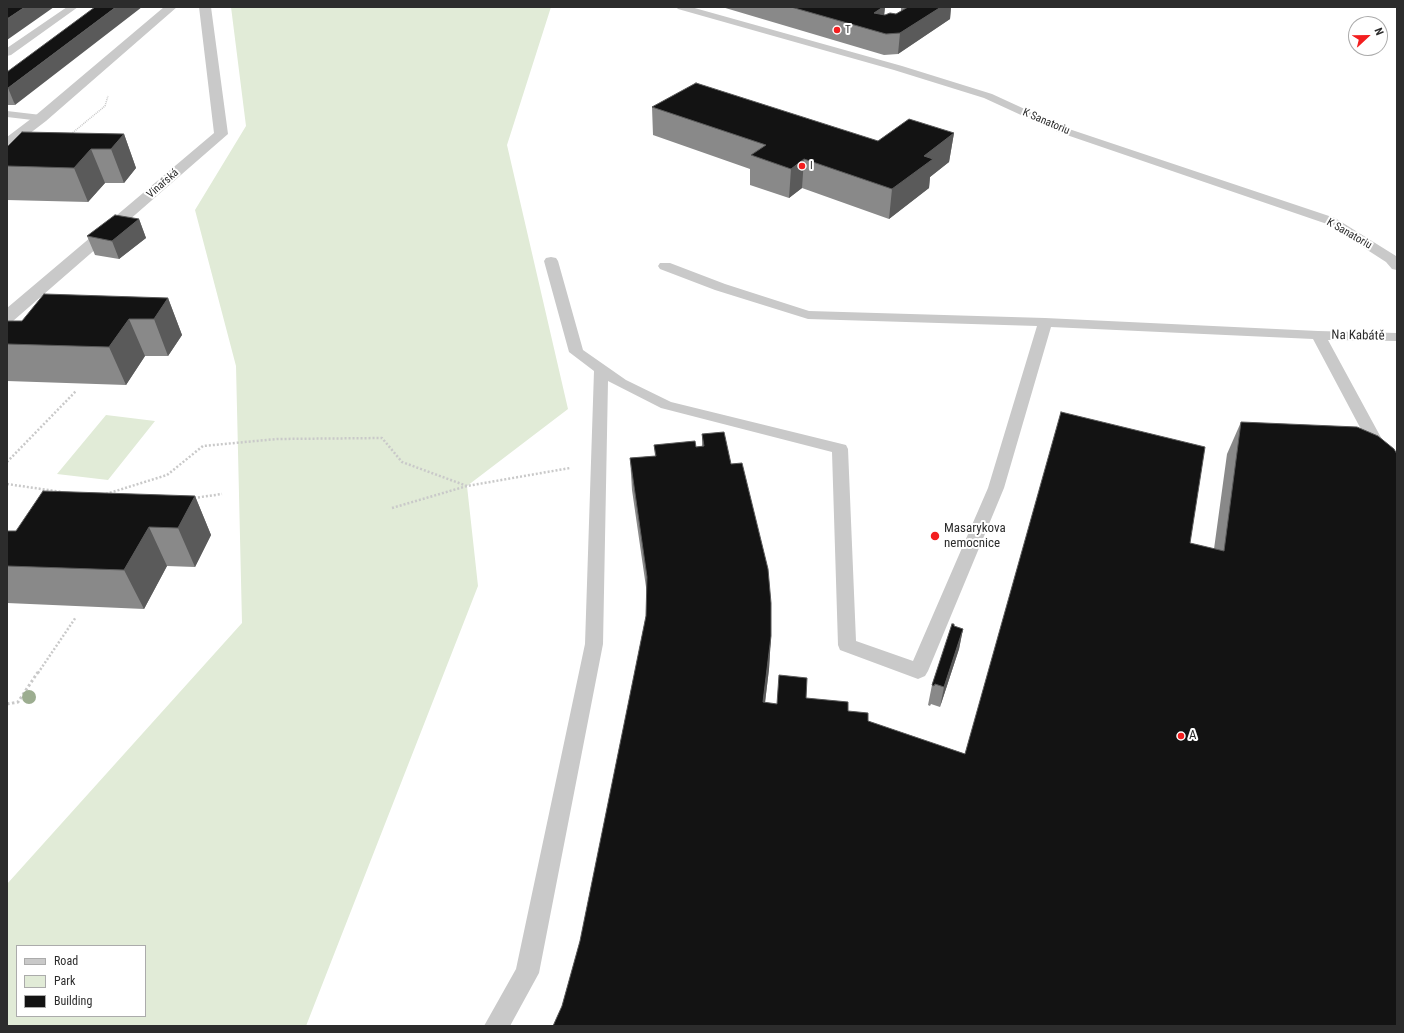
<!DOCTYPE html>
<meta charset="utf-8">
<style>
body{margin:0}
#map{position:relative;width:1404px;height:1033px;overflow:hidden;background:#fff;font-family:"Roboto Condensed",sans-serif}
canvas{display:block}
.frame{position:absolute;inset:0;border:8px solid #2c2c2c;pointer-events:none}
.legend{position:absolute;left:16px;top:945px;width:130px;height:72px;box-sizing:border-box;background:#fff;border:1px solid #ababab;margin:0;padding:5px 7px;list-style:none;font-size:12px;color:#2c2c2c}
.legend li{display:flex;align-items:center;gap:8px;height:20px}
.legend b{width:20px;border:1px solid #ababab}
.north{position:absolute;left:1348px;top:16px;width:40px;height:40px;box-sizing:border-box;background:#fff;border:1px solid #ababab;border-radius:50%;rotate:68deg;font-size:11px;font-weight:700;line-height:16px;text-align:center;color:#2c2c2c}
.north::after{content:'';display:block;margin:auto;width:14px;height:18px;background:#f31e1f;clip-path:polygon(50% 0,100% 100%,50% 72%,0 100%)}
</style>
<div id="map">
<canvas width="1404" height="1033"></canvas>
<div class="frame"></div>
<ul class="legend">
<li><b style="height:5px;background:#c9c9c9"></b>Road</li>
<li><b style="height:11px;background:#e1ebd7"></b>Park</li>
<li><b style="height:11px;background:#131313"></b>Building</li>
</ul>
<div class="north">N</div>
</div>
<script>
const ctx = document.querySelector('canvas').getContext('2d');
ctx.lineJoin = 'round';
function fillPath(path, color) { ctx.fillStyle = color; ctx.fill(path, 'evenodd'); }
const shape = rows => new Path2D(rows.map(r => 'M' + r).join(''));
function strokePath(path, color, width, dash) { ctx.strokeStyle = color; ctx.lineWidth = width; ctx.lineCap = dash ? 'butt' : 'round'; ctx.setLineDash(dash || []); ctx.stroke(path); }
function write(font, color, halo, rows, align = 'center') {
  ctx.font = font + ' "Roboto Condensed",sans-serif'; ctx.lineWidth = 4; ctx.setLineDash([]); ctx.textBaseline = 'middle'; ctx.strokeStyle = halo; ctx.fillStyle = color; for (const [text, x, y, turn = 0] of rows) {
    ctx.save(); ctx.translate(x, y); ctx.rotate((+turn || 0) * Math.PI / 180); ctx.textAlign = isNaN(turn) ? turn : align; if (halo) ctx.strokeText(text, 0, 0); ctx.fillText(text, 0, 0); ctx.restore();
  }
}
fillPath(shape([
 [231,7,551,7,507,145,568,409,467,486,478,586,306,1026,7,1026,7,884,242,623,236,366,195,210,246,126],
 [17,946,145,946,145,1016,17,1016],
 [106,415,155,421,108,480,57,474]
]), '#e1ebd7');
strokePath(shape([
 [71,134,105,106,108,96]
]), '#c9c9c9', 1.5, [1, 1]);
strokePath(shape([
 [7,462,76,391],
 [7,484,62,492],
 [106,494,167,475,203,446,277,439,382,438,402,462,467,486],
 [194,498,222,494],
 [392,508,467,486,570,468],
 [38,673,76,617]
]), '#c9c9c9', 2.5, [2, 2]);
strokePath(shape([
 [7,704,18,702,38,672]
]), '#c9c9c9', 3, [2.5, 2.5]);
fillPath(shape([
 [67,7,78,7,11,55,7,56,7,48,67,7],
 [676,7,691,7,902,66,992,94,1066,128,1335,218,1396,256,1397,270,1392,269,1386,262,1327,224,1058,132,984,98,894,70,678,9,676,7],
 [7,111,41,115,46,118,41,121,7,117,7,111],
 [551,257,556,258,558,261,583,350,626,380,671,402,846,445,848,449,856,641,913,661,988,488,1037,326,808,319,715,290,660,269,658,266,660,263,670,263,725,284,809,311,1045,318,1318,331,1397,333,1397,341,1328,340,1397,467,1397,488,1391,486,1389,482,1313,339,1051,327,1004,488,928,671,925,676,918,679,840,650,838,645,832,452,661,408,608,381,603,644,539,973,510,1026,484,1026,516,969,585,644,594,371,569,352,544,261,546,258,551,257]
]), '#c9c9c9');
fillPath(shape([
 [164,7,177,7,46,121,12,147,7,148,7,137,36,115,164,7],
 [199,7,211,7,228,134,13,321,7,322,7,308,214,133,199,7]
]), '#c9c9c9');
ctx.fillStyle = '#9cad90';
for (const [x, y] of [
 [29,697]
]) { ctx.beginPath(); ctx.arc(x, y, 7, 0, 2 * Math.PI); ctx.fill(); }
fillPath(shape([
 [722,7,885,7,884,15,896,14,901,12,901,7,951,7,950,19,898,54,884,55],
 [7,72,15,105,7,105],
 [652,107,878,141,954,133,949,162,930,177,929,188,889,219,802,188,789,198,750,185,750,169,653,135],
 [124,134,136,168,124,183,105,183,88,202,7,200,7,147],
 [139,219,146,238,119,259,95,255,87,236],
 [168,298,182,335,168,356,145,356,126,385,7,381,7,321,22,321],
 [1241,422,1397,1026,562,1006,580,941,646,616,647,594,632,490,630,458,655,456,654,445,696,447,702,446,702,434,771,636,769,669,765,703,777,704,806,698,848,711,868,721,965,754,1190,543,1214,549,1227,454],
 [195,496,211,535,195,567,167,566,144,609,7,603,7,566,16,531],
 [954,626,963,629,959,649,940,707,931,704,930,706,928,705,932,685]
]), '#898989');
fillPath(shape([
 [25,7,54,7,7,40,7,19],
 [116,7,142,7,15,105,8,88],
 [883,7,885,7,883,26,874,13],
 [941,7,951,7,950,19,898,54,900,33],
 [954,133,949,162,930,177,929,188,889,219,892,189,924,156],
 [124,134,136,168,124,183,111,149],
 [91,149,105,183,88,202,74,168],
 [804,159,802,188,789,198,791,169],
 [139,219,146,238,119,259,112,241],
 [168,298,182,335,168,356,154,319],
 [129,319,145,356,126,385,109,347],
 [195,496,211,535,195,567,178,528],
 [149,527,167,566,144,609,124,570],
 [963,629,959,649,940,707,944,687],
 [771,636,769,669,761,735,763,702]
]), '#5a5a5a');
const building = shape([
 [7,7,25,7,7,19,7,7],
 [95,7,116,7,8,88,7,88,7,72,95,7],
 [791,7,883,7,874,13,885,15,890,13,896,14,908,7,941,7,900,33,886,34,791,7],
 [696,83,878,141,909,119,954,133,924,156,933,159,892,189,804,159,791,169,751,155,766,145,652,107,696,83],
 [22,132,124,134,111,149,91,149,74,168,7,166,7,147,22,132],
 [115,215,139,219,112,241,87,236,115,215],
 [44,294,168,298,154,319,129,319,109,347,7,344,7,321,22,321,44,294],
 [1061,412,1205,447,1190,543,1224,551,1241,422,1357,427,1378,436,1394,449,1397,454,1397,1026,553,1026,562,1006,580,941,646,616,647,577,630,458,656,456,654,445,695,441,696,447,704,446,702,434,724,432,731,464,742,463,768,569,771,603,771,636,763,702,777,704,779,675,807,678,806,698,848,702,848,711,868,713,868,721,965,754,1061,412],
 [43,491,195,496,178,528,149,527,124,570,7,566,7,531,16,531,43,491],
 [952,624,954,624,954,626,963,629,944,687,935,684,934,686,932,685,952,624]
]);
fillPath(building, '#131313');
strokePath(building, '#5a5a5a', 1);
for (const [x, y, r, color] of [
 [837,30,4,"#f31e1f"],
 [802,166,4,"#f31e1f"],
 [935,536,5,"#f31e1f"],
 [1181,736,4,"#f31e1f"]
]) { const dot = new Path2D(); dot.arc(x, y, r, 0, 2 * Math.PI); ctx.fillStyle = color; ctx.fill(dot); strokePath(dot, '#fff', 1.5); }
write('11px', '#2c2c2c', '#fff', [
 ["T",845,30],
 ["I",810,166]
], 'left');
write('11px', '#2c2c2c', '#fff', [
 ["K Sanatoriu",1046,122,23],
 ["Vinařská",163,184,-41],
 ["K Sanatoriu",1349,234,30]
]);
write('13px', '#2c2c2c', '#fff', [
 ["Na Kabátě",1358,336,1]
]);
write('13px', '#2c2c2c', '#fff', [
 ["Masarykova",944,529],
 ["nemocnice",944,544],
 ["A",1189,736]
], 'left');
</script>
